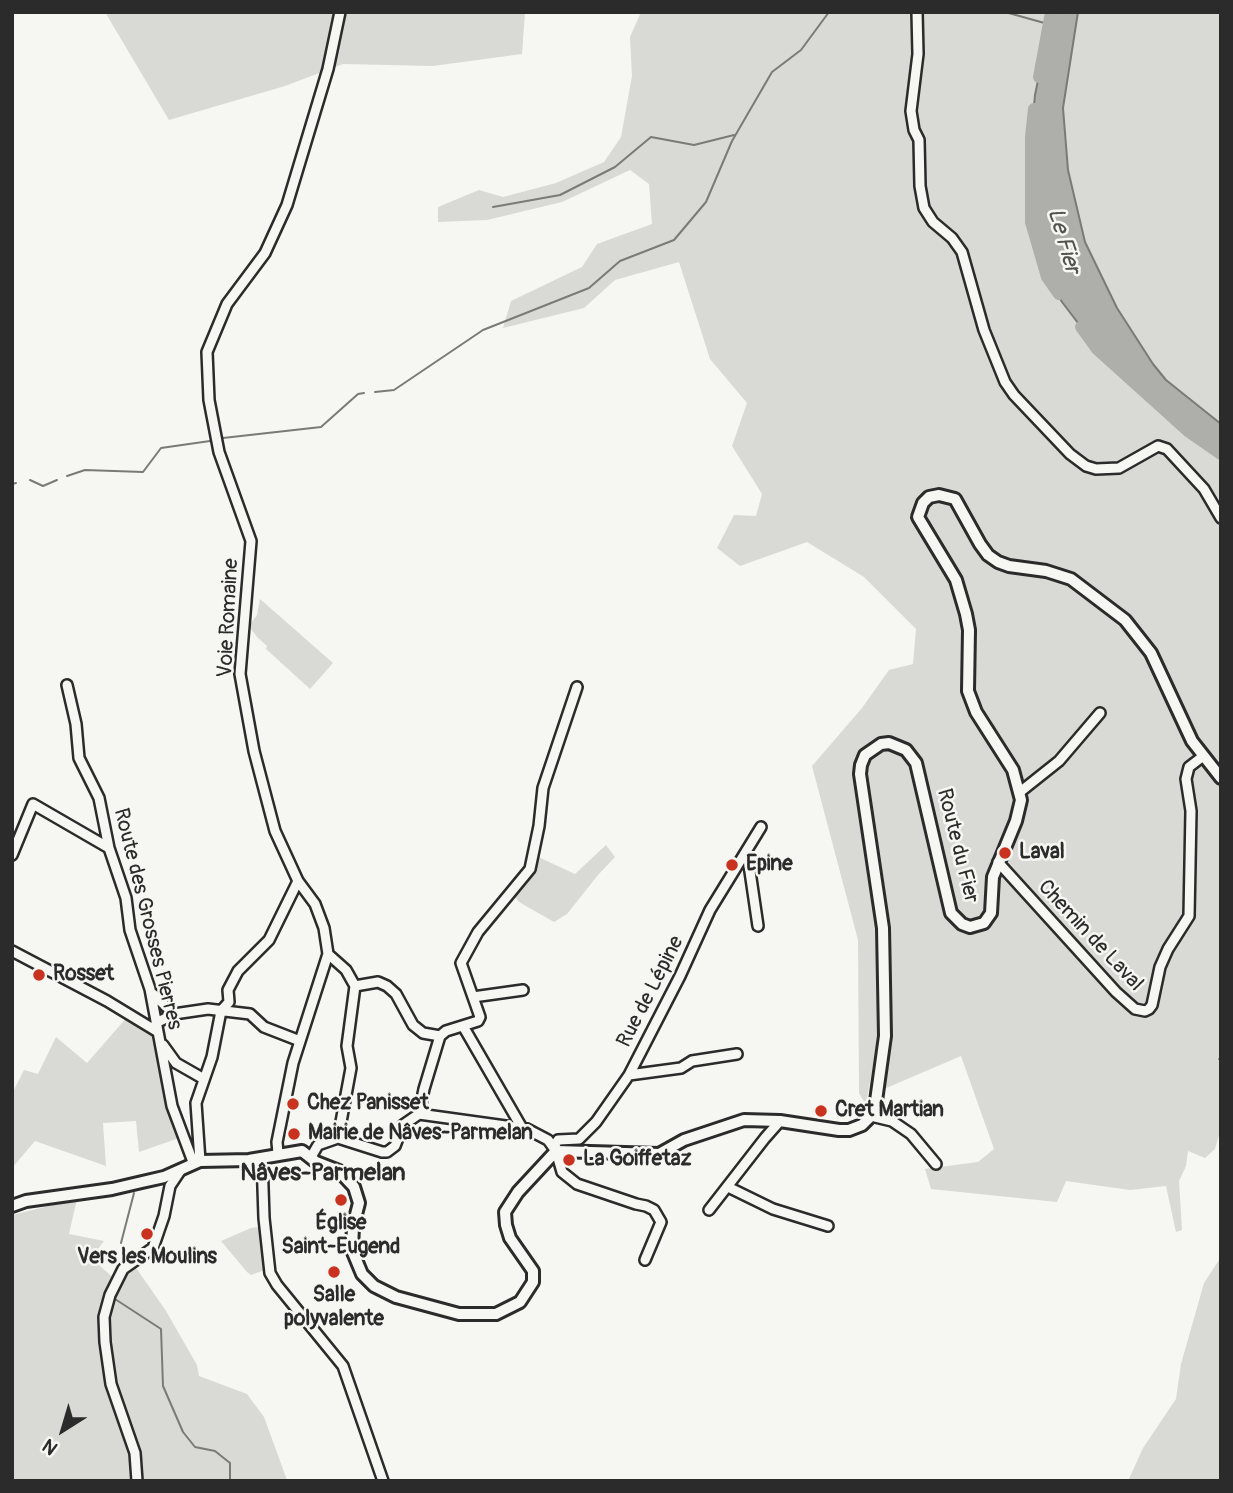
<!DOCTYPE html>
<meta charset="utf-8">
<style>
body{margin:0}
#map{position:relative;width:1233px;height:1493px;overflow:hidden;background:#f6f6f2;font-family:Pangolin,sans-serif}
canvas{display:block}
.frame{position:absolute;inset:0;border:14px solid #2b2b2b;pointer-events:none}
.north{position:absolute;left:28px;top:1395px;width:70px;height:70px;-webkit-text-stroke:5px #f6f6f2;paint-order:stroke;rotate:217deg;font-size:19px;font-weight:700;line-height:28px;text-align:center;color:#2b2b2b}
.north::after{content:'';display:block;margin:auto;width:24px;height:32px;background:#2b2b2b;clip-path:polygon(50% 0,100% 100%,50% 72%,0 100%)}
</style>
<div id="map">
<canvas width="1233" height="1493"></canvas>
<div class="frame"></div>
<div class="north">N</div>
</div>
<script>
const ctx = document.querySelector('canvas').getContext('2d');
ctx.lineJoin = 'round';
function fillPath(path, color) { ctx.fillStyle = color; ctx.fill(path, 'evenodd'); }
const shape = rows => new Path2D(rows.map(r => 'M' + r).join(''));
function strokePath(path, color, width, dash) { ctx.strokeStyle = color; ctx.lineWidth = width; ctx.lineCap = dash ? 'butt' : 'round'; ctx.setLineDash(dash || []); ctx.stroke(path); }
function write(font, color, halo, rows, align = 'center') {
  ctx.font = font + ' Pangolin,sans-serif'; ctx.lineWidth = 5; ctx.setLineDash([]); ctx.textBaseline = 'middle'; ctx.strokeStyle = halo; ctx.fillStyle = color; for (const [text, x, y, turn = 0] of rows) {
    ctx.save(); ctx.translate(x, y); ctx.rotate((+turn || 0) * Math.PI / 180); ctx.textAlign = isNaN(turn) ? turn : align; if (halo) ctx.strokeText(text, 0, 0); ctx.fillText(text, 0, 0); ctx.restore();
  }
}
fillPath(shape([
 [105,12,525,12,522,54,433,66,343,64,285,86,169,120],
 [641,12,1221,12,1221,1128,1215,1149,1205,1158,1188,1151,1186,1166,1179,1181,1182,1230,1176,1232,1166,1186,1130,1190,1066,1181,1057,1202,931,1189,925,1169,978,1162,994,1149,961,1056,884,1089,888,1021,880,1023,866,1105,859,1093,858,940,812,766,862,708,889,670,913,664,916,629,864,577,807,542,740,566,717,548,734,515,756,516,762,494,732,446,747,403,710,359,679,262,615,280,584,308,503,328,511,301,582,267,597,244,652,224,649,184,630,170,562,202,487,220,438,222,438,207,479,190,503,197,556,183,604,162,621,137,632,76,630,37],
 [260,599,333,663,310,689,266,649,267,646,257,637,249,626,257,615],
 [606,845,615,857,598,875,567,914,554,922,519,902,511,891,534,855,575,874],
 [129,1015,156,1036,182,1137,139,1152,136,1121,103,1123,106,1166,35,1141,12,1168,12,1094,24,1070,38,1074,56,1037,87,1063],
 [77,1199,69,1234,104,1241,91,1258,116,1280,132,1262,166,1311,197,1365,199,1376,247,1394,264,1417,287,1480,12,1481,12,1215],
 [259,1227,267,1269,251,1275,247,1272,221,1241,251,1228],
 [1221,1257,1221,1481,1128,1481,1143,1448,1176,1399,1181,1364,1204,1283]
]), '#d9d9d5');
const water = shape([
 [1052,12,1078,12,1063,108,1068,170,1085,242,1117,308,1153,364,1166,380,1221,424,1221,453,1188,430,1152,394,1097,348,1062,302,1047,276,1037,248,1031,221,1031,136,1035,95,1052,12]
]);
fillPath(water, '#aeaeab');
strokePath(water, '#7a7a78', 2);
strokePath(shape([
 [1005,12,1048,24],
 [493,207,560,195,615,167,651,137,694,145,734,135],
 [375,392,394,390,483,330,589,288,620,261,674,240,706,202,732,141,772,72,801,50,829,12],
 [223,438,321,427,358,394,364,393],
 [67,476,85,470,143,472,161,448,210,441],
 [30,480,43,486,57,480],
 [12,484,16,483],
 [1219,1059,1221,1059],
 [121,1243,134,1193],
 [112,1282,116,1273],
 [115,1299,161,1329,163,1386,183,1432,195,1447,215,1451,230,1463,230,1481]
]), '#7a7a78', 2);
strokePath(shape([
 [1039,77,1051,12],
 [1034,109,1031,137,1031,222,1047,277,1059,294],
 [1081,327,1097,349,1188,431,1221,454]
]), '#aeaeab', 12);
const minor = shape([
 [917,12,918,54,911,111,914,130,919,140,920,186,924,208,933,222,952,238,962,252,984,330,1005,382,1014,395,1070,454,1086,466,1096,469,1119,468,1158,446,1167,449,1204,489,1221,518],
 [67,685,76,724,79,758,99,798,109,848,126,898,130,930,150,989,172,1106,193,1162],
 [1020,792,1059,761,1100,713],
 [747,851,758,926],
 [12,855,33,804,109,848],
 [998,862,1116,992,1135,1009,1145,1011,1149,1009,1152,1005,1160,967,1168,949,1189,916,1191,811,1186,779,1189,767,1202,757],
 [12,951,107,1001,158,1032],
 [328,954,346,970,355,986,347,1046,351,1068,338,1138],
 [355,986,378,982,387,986,396,994,413,1025,423,1033,440,1036],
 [153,994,174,1014],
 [473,997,523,990],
 [156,1023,174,1014,208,1009,250,1014,264,1027,300,1041],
 [463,1026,522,1128],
 [163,1045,176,1063,204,1079],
 [629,1075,681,1068,692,1061,737,1054],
 [419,1114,424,1089,440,1036,446,1031,478,1021,480,1017,461,963,478,932,530,869,539,826,543,788,577,687],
 [871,1116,892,1121,911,1134,936,1164],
 [338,1138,382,1152,387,1152,395,1146,403,1125,419,1114,527,1129,548,1140,556,1151,562,1172,577,1184,636,1204,646,1206,654,1210,661,1222,645,1260],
 [556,1151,555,1145,558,1140,579,1139,596,1122,629,1075,680,976,710,910,761,827],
 [278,1153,277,1142,293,1063,328,954,324,928,315,904,298,881,275,831,254,751,240,674,251,541,219,452,209,400,207,352,227,304,265,253,287,205,328,69,340,12],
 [311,1157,318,1145,338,1138],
 [262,1158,264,1218,270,1273,277,1285,343,1366,383,1481],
 [200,1161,196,1103,212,1057,221,1011,229,1002,228,990,238,971,269,940,298,881],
 [728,1187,773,1209,828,1226],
 [709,1210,765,1138,780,1121],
 [137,1481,135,1453,111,1384,105,1342,104,1317,110,1295,123,1269,153,1248,164,1216,170,1186,180,1171]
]);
const major = shape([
 [12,1206,26,1201,112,1189,142,1182,164,1177,200,1161,249,1160,302,1151,316,1162,339,1171,354,1187,359,1203,353,1226,352,1250,362,1274,374,1286,396,1297,459,1314,496,1314,520,1302,533,1282,533,1271,510,1238,506,1225,505,1212,518,1192,556,1151,659,1154,684,1140,744,1120,780,1121,839,1130,849,1130,862,1125,871,1116,875,1108,885,1036,883,928,860,774,861,765,865,755,881,744,889,743,906,750,916,763,951,913,962,924,970,927,984,923,991,913,993,877,1016,821,1021,800,1013,770,976,712,968,691,969,630,966,614,956,580,918,517,923,503,929,497,939,495,955,499,980,544,988,555,998,562,1009,566,1046,571,1071,579,1125,620,1151,653,1192,741,1221,778]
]);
strokePath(minor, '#2b2b2b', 14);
strokePath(major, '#2b2b2b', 16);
strokePath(minor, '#f6f6f2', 9);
strokePath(major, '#f6f6f2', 10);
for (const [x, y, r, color] of [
 [1005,853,7,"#c8321e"],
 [732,865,7,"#c8321e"],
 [39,975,7,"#c8321e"],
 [293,1104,7,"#c8321e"],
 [821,1111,7,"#c8321e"],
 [294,1134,7,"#c8321e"],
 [569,1160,7,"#c8321e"],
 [341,1200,7,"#c8321e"],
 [147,1234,7,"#c8321e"],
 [334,1272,7,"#c8321e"]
]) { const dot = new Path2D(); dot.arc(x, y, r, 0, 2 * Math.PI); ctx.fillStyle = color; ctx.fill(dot); strokePath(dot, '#f6f6f2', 2.5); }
write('21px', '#2b2b2b', '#f6f6f2', [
 ["Voie Romaine",229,618,-87],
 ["Route du Fier",957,846,76],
 ["Route des Grosses Pierres",147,919,76],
 ["Chemin de Laval",1090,936,47],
 ["Rue de Lépine",651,992,-63]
]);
write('bold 21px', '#2b2b2b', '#f6f6f2', [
 ["Laval",1019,853],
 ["Epine",746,865],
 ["Rosset",53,975],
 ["Chez Panisset",307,1104],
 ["Cret Martian",835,1111],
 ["Mairie de Nâves-Parmelan",308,1134],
 ["La Goiffetaz",583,1160],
 ["Église",341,1224,"center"],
 ["Saint-Eugend",341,1248,"center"],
 ["Vers les Moulins",147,1258,"center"],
 ["Salle",334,1296,"center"],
 ["polyvalente",334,1320,"center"]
], 'left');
write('italic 23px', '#525251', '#f6f6f2', [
 ["Le Fier",1063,241,74]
]);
write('bold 24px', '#2b2b2b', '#f6f6f2', [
 ["Nâves-Parmelan",323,1174]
]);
</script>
